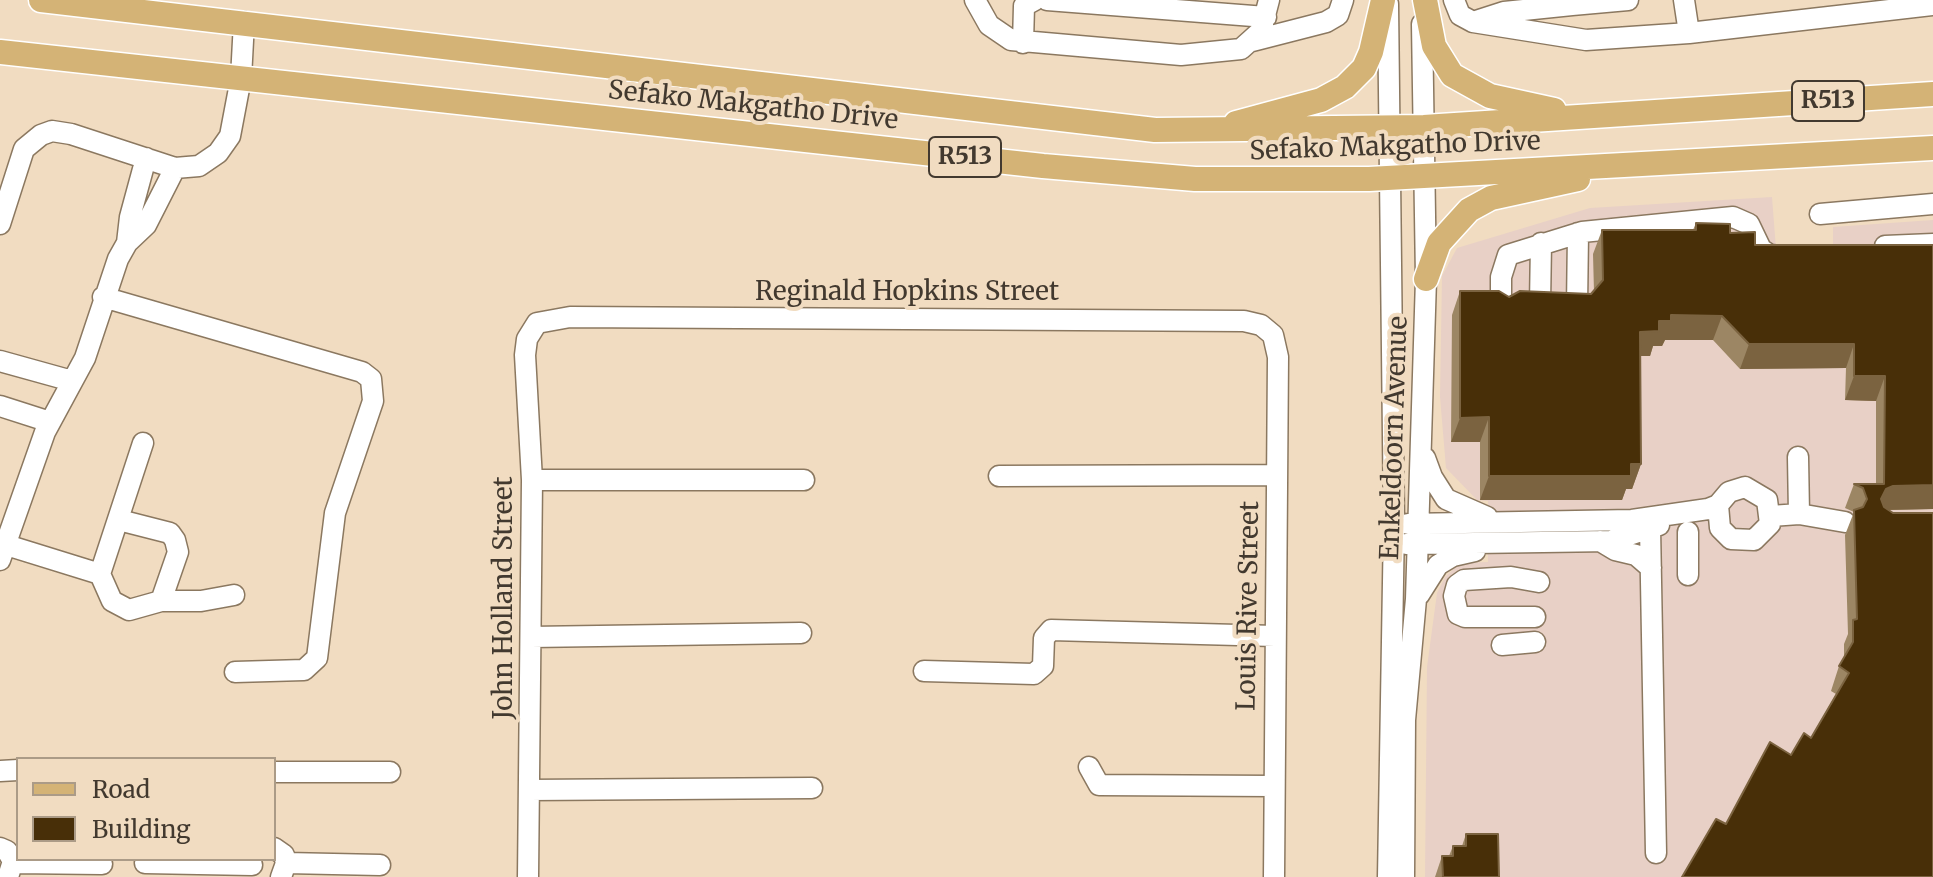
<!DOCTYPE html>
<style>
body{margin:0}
#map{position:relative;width:1933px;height:877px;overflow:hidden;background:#f1dcc1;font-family:Merriweather,serif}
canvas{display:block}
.legend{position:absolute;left:16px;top:757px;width:260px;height:104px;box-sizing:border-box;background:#f1dcc1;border:2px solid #ab9b87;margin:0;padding:10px 14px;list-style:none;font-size:24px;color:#42392f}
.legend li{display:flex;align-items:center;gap:16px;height:40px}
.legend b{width:40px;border:2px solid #ab9b87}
</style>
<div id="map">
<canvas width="1933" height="877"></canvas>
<ul class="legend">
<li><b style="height:10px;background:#d4b376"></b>Road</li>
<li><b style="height:22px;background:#482f08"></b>Building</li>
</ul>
</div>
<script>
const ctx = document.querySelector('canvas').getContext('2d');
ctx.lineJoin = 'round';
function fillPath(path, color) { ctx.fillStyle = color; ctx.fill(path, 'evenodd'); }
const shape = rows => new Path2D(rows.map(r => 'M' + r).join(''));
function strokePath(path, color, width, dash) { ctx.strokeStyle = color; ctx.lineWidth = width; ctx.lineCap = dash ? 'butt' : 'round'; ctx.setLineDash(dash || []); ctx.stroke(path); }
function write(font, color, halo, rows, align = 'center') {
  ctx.font = font + ' Merriweather,serif'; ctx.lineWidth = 8; ctx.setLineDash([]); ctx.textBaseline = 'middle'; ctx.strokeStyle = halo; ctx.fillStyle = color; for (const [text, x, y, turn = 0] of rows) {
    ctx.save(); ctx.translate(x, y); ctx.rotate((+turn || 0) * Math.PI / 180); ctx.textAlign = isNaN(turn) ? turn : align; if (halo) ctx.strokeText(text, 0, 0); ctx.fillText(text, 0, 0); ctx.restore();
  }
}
fillPath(shape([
 [1772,197,1776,249,1833,246,1833,227,1933,220,1933,877,1425,877,1427,667,1437,593,1445,577,1460,563,1488,562,1488,501,1477,500,1446,468,1440,397,1442,276,1457,248,1590,208]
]), '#e8d0c6');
const minor = shape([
 [975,0,989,25,1011,40,1181,55,1241,49,1261,31,1269,0],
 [1047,0,1266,17],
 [1454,0,1460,15,1473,22,1586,40,1689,33,1933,5],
 [1571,0,1572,5,1628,0],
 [1684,0,1689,33],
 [1473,22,1504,12,1572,5],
 [1252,41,1326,22,1338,15,1343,0],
 [1023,43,1024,6,1035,0],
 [1820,214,1933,204],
 [0,224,24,149,41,135,52,131,71,134,175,168,199,166,218,153,230,136,241,78,244,22],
 [127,243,130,217,146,158],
 [1885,246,1933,244],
 [103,297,362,372,371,379,373,401,335,513,317,658,304,670,235,672],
 [1540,304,1541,243],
 [1577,307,1578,233],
 [1501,308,1501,277,1508,255,1582,232,1733,217,1749,224,1761,249,1770,255,1782,256],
 [0,361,72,381],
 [0,406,50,422],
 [1798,457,1799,514],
 [1425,458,1432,477,1446,499,1487,517],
 [999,476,1276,475],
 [532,480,804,480],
 [1771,516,1799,514,1845,522],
 [119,520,170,533,175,540,178,552,161,601],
 [1408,524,1632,520,1708,509,1718,505,1729,492,1745,487,1767,500,1770,524,1754,540,1731,539,1720,528,1718,505],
 [1650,527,1656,853],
 [1600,541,1615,550,1636,555,1651,568],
 [0,543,100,574,112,601,129,610,161,601,201,601,234,595],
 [1406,544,1611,541,1659,525],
 [0,560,45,432,85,358,118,259,127,243,146,225,175,168],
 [100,574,143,443],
 [1688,575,1688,532],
 [1419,595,1438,565,1453,556,1475,551],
 [1535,617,1465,617,1458,614,1454,596,1457,585,1464,580,1511,577,1539,582],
 [531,637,801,633],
 [1502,645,1535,642],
 [924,671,1034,674,1043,666,1044,638,1051,630,1275,636],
 [1089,767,1099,785,1273,786],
 [0,771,18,770],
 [274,772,390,772],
 [529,790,812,788],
 [0,848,7,851,13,861,8,877],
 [274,848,284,855,286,863,281,877],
 [14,863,102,864],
 [145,863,252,865],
 [286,863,380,865],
 [528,877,532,480,525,355,527,339,537,323,570,317,1244,321,1261,325,1273,335,1278,357,1274,877],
 [1388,877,1394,523,1388,4],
 [1404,877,1405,720,1416,599,1426,279,1422,24]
]);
const major = shape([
 [41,0,1155,130,1424,127,1933,94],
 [1425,0,1434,46,1452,75,1490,96,1554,110],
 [0,52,1043,166,1195,179,1369,179,1933,148],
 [1236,123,1321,100,1345,87,1364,68,1371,52,1383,0],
 [1426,279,1439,243,1469,210,1491,198,1578,179]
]);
strokePath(minor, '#8b7860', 23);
strokePath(major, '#fff', 27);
strokePath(minor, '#fff', 20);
strokePath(major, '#d4b376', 24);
fillPath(shape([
 [1696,223,1730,233,1755,245,1933,245,1933,509,1889,510,1933,877,1726,824,1791,755,1811,738,1836,694,1831,691,1839,666,1844,658,1844,644,1848,634,1845,535,1854,512,1845,508,1854,484,1876,484,1876,401,1845,400,1846,368,1740,369,1713,340,1665,340,1662,346,1653,346,1650,356,1640,356,1641,464,1632,489,1626,489,1622,500,1480,500,1480,442,1451,442,1452,315,1460,291,1509,297,1591,294,1594,292,1593,254,1602,230,1693,230],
 [1466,834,1499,877,1435,877,1442,856,1449,856,1453,846,1462,846]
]), '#9c8664');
fillPath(shape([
 [1671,315,1722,316,1713,340,1665,340,1662,346,1653,346,1650,356,1631,356,1640,332],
 [1749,344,1854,344,1846,368,1740,369],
 [1854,376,1885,376,1876,401,1845,400],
 [1489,417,1480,442,1451,442,1460,418],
 [1631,464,1641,464,1632,489,1626,489,1622,500,1480,500,1489,476],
 [1933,485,1933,509,1884,510,1881,499,1886,489,1893,486]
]), '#7b6340');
const building = shape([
 [1696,223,1730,224,1730,233,1755,232,1755,245,1933,245,1933,485,1893,486,1886,489,1881,499,1884,507,1893,513,1933,513,1933,877,1682,877,1716,819,1726,824,1770,742,1791,755,1804,733,1811,738,1849,673,1839,666,1853,642,1853,620,1857,619,1854,510,1863,507,1867,499,1863,488,1854,484,1884,484,1885,376,1854,376,1854,344,1749,344,1722,316,1671,315,1671,321,1659,321,1659,331,1640,332,1641,464,1631,464,1631,476,1489,476,1489,417,1460,418,1460,291,1499,291,1509,297,1520,291,1591,294,1603,280,1602,230,1696,230,1696,223],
 [1466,834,1498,834,1499,877,1443,877,1442,856,1453,856,1453,846,1466,846,1466,834]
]);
fillPath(building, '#482f08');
strokePath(building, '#7b6340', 2);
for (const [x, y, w] of [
 [1828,101,72],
 [965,157,72]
]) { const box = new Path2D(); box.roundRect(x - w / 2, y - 20, w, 40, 6); ctx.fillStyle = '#f1dcc1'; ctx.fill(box); strokePath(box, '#42392f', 2); }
write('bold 24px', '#42392f', null, [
 ["R513",1828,101],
 ["R513",965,157]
]);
write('26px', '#42392f', '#f1dcc1', [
 ["Sefako Makgatho Drive",753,106,6],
 ["Sefako Makgatho Drive",1395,147,-2],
 ["Reginald Hopkins Street",907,293],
 ["Enkeldoorn Avenue",1395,438,-88],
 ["John Holland Street",505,598,-90],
 ["Louis Rive Street",1249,606,-89]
]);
</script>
